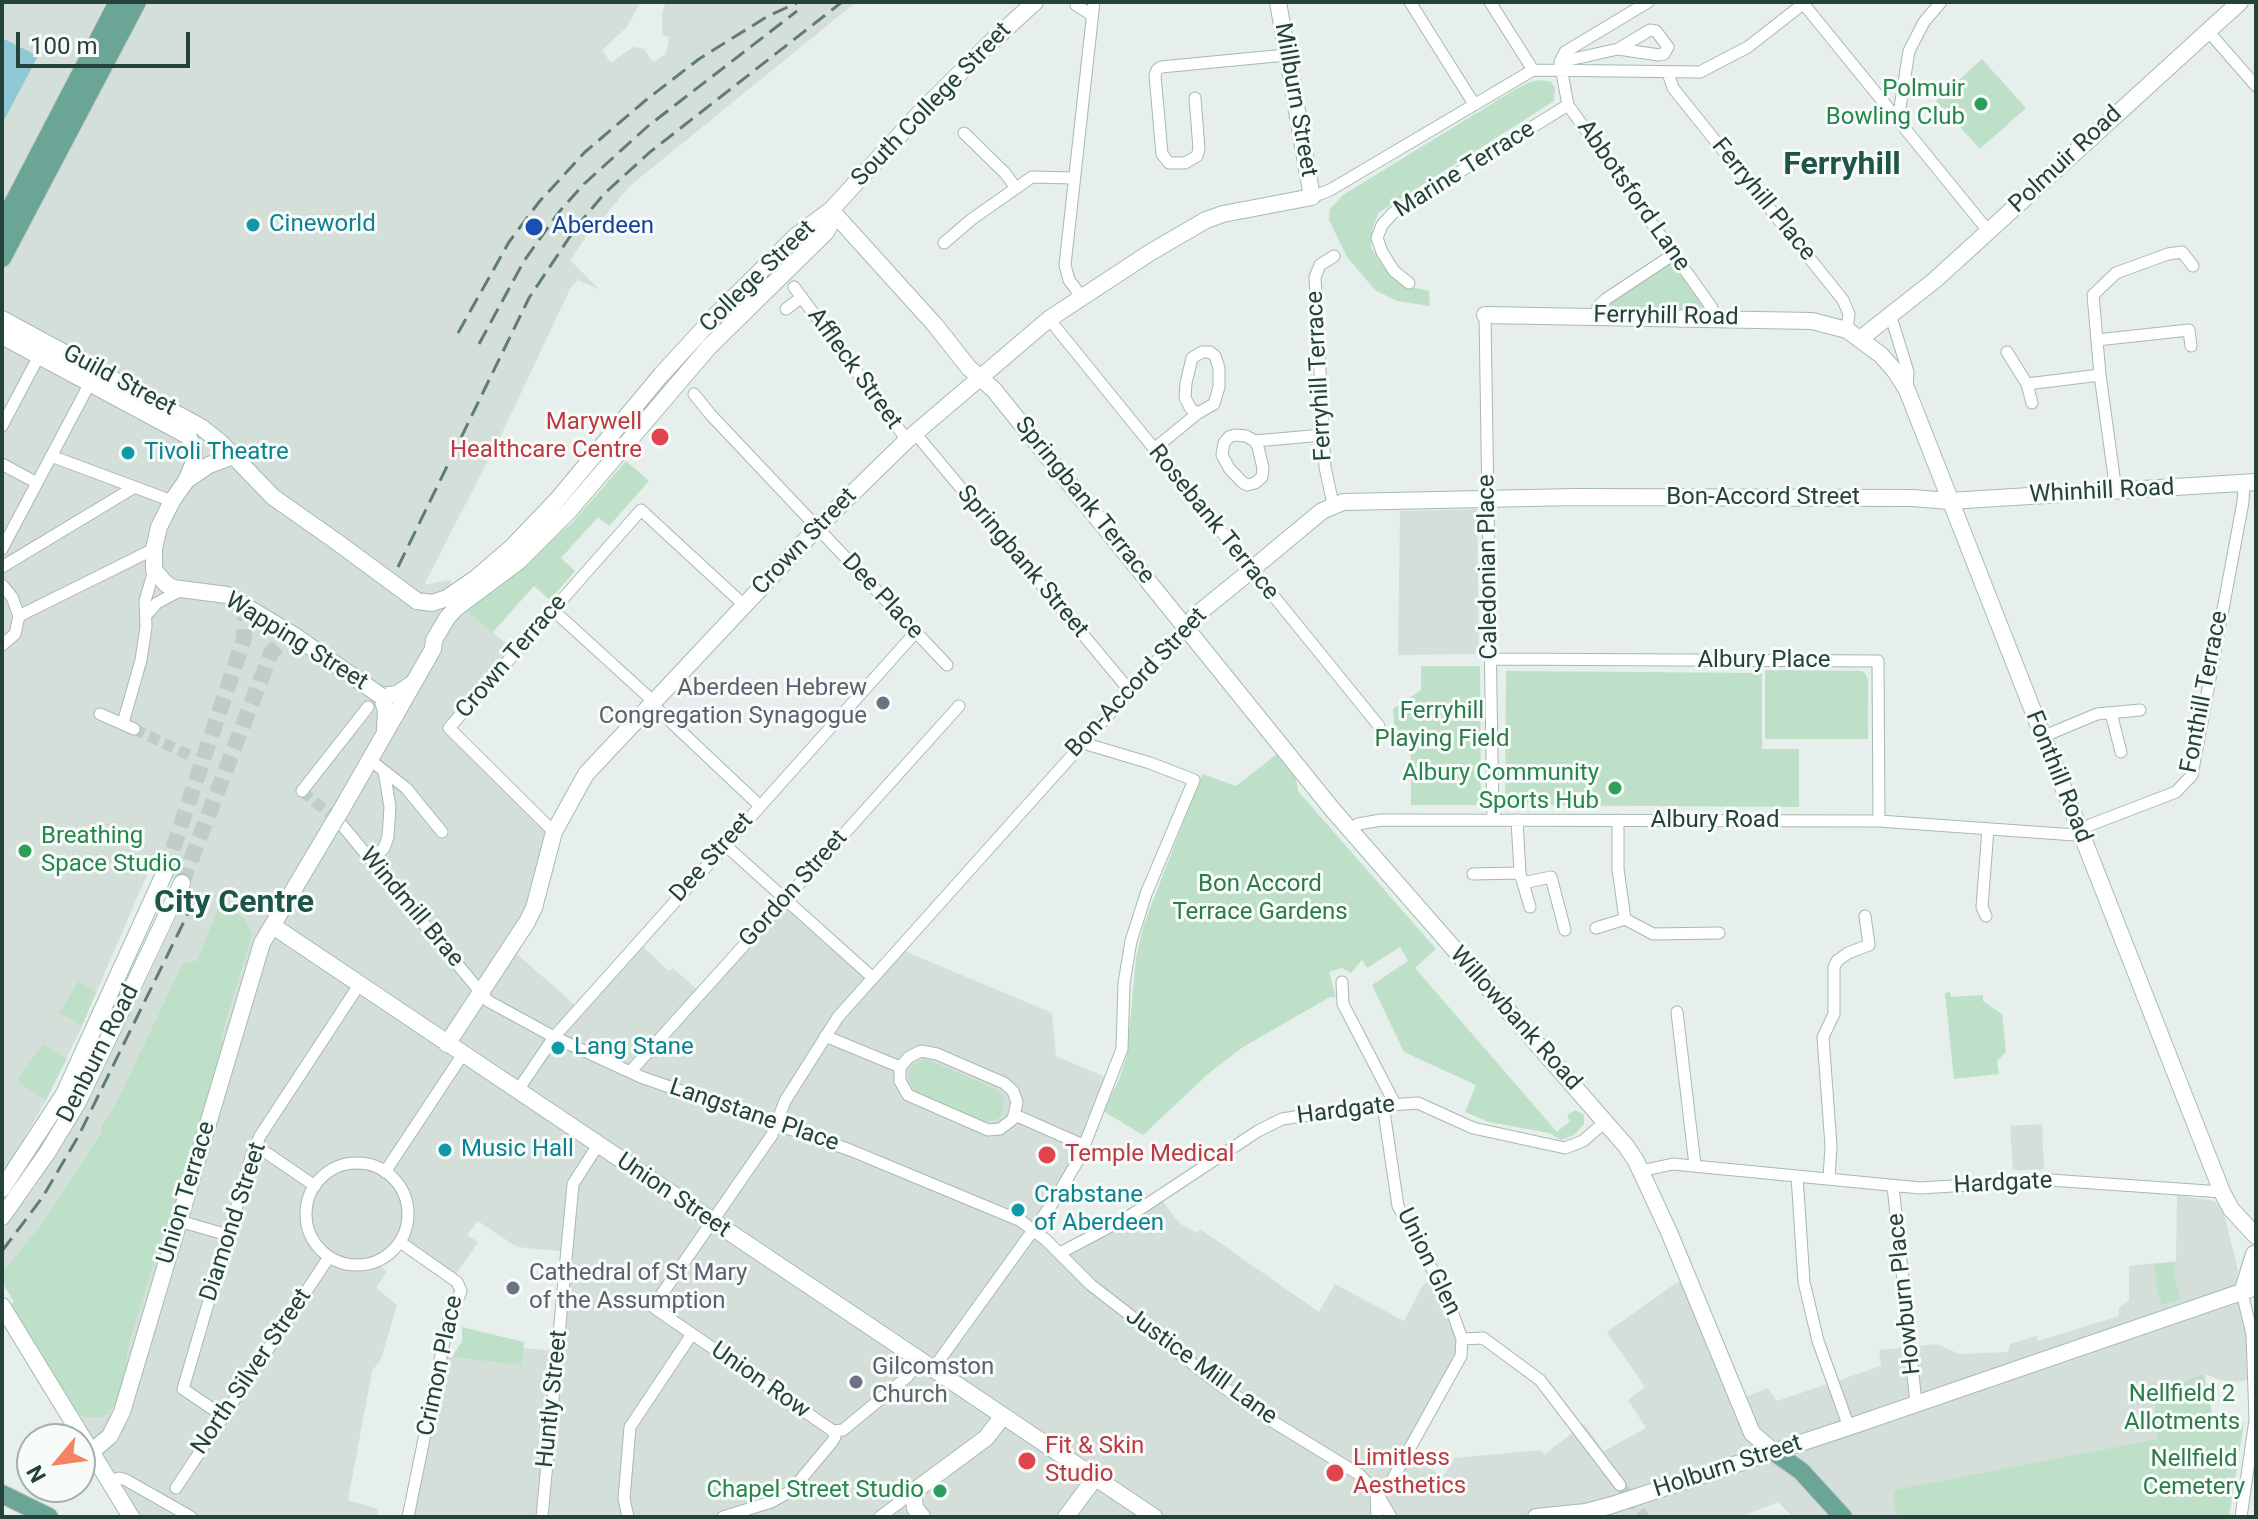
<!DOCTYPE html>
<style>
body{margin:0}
#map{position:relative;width:2258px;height:1519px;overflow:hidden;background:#e6efeb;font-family:Roboto,sans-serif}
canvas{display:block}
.frame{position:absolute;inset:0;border:4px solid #24423a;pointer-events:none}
.north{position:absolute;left:16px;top:1423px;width:80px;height:80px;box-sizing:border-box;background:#f7fbf9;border:2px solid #a3b1ad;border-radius:50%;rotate:241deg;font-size:22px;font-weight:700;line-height:32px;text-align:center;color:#24423a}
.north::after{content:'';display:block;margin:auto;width:28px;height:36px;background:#f4845f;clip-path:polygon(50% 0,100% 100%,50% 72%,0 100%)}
.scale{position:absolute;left:16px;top:32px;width:174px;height:36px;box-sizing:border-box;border:4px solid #24423a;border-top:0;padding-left:10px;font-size:24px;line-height:28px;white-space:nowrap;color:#24423a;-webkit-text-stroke:6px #f7fbf9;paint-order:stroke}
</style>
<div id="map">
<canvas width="2258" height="1519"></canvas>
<div class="frame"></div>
<div class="north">N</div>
<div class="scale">100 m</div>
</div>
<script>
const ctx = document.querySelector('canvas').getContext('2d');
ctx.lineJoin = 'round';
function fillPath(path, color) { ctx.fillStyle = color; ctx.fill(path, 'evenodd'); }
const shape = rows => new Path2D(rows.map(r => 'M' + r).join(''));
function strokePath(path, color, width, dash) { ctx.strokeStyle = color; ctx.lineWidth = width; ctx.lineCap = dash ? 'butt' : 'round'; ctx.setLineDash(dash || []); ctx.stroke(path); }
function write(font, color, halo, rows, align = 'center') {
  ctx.font = font + ' Roboto,sans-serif'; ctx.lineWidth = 6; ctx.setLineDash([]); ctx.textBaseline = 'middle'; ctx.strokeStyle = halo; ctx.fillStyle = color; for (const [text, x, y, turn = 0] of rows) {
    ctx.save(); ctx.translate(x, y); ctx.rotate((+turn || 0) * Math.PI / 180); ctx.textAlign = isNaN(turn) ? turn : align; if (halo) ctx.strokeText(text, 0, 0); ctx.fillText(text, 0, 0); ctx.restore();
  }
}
fillPath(shape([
 [2,2,106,2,2,206],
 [139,2,641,2,626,28,602,50,611,63,633,47,644,49,653,62,666,54,669,37,662,35,662,13,666,2,856,2,631,185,583,241,570,260,599,289,578,280,571,287,504,429,424,585,450,580,467,610,516,652,449,728,554,832,510,948,576,1006,636,940,669,971,673,968,701,993,786,899,872,977,902,945,906,951,914,955,1052,1013,1056,1056,1112,1080,1083,1145,1033,1229,1059,1254,1160,1197,1179,1223,1198,1233,1200,1229,1319,1312,1335,1284,1404,1321,1423,1285,1437,1277,1447,1297,1461,1356,1406,1455,1443,1476,1455,1458,1541,1450,1545,1454,1584,1424,1604,1451,1646,1428,1628,1400,1645,1387,1607,1332,1676,1283,1693,1277,1745,1397,1768,1388,1777,1401,1881,1366,1879,1350,1936,1344,1960,1354,2008,1352,2010,1344,2036,1336,2038,1341,2119,1316,2119,1308,2129,1301,2129,1266,2176,1261,2177,1195,2214,1201,2223,1210,2238,1270,2236,1283,2247,1334,2250,1377,2244,1381,2227,1382,2203,1374,2158,1439,1894,1490,1899,1517,1793,1517,1778,1502,1740,1517,408,1517,442,1356,452,1357,500,1346,558,1351,567,1252,517,1247,478,1221,467,1235,478,1242,453,1279,401,1243,388,1256,375,1263,387,1271,376,1288,397,1305,381,1359,372,1371,348,1500,378,1509,376,1517,131,1517,9,1305,78,1413,86,1418,96,1419,113,1409,127,1369,127,1352,164,1229,174,1216,223,1054,222,1037,252,935,247,922,242,916,222,902,197,960,182,964,113,1109,100,1127,102,1129,42,1223,2,1273,2,1231,38,1183,87,1103,190,889,152,863,81,1028,46,1100,2,1177,2,341,7,315,2,305,2,275,14,236],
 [1477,509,1479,654,1398,655,1400,511],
 [2042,1124,2044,1168,2041,1170,2013,1170,2010,1126]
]), '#d4dfda');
fillPath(shape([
 [1982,59,2026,108,1980,149,1936,101],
 [1541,80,1551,82,1555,88,1554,101,1378,213,1372,231,1371,248,1386,270,1404,285,1429,291,1430,306,1397,301,1375,290,1347,257,1329,220,1330,209,1343,195,1516,89,1530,82],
 [1674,254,1712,318,1598,316,1598,307],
 [626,461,649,481,609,526,598,517,561,558,575,571,550,600,534,586,492,633,466,610,571,524],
 [1421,666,1480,666,1481,805,1411,805,1411,747,1394,724,1393,709,1421,690],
 [1765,670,1862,671,1866,674,1868,682,1868,739,1765,739],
 [1506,671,1762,673,1762,749,1799,749,1799,807,1505,805],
 [1277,754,1296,779,1298,791,1436,949,1415,968,1557,1132,1570,1121,1567,1116,1575,1110,1584,1115,1584,1124,1574,1135,1561,1140,1549,1133,1489,1122,1465,1112,1476,1085,1404,1052,1372,985,1408,961,1400,947,1367,968,1362,960,1351,973,1342,968,1329,972,1336,997,1330,997,1243,1047,1208,1074,1143,1135,1103,1111,1119,1080,1127,1055,1136,958,1144,924,1202,774,1236,786],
 [221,902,242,916,247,922,252,935,222,1036,223,1054,174,1216,164,1229,127,1352,127,1370,118,1401,108,1414,99,1418,86,1418,78,1413,9,1305,14,1302,2,1282,2,1273,42,1223,102,1130,100,1128,113,1109,182,964,197,960],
 [79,981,96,992,82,1026,59,1013],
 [1950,992,1951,997,1983,995,1983,1001,2002,1014,2006,1052,1997,1061,1999,1074,1954,1079,1945,993],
 [43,1044,67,1058,46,1100,17,1081],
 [922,1060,929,1060,997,1090,1004,1098,1002,1115,998,1119,986,1122,919,1093,910,1084,908,1074,913,1065],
 [2174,1262,2175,1281,2181,1299,2162,1305,2156,1286,2155,1264],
 [462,1327,524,1342,521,1365,452,1357,462,1341],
 [2204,1374,2215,1428,2244,1423,2229,1517,1899,1517,1895,1510,1893,1490,2157,1439,2154,1392]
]), '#bfe0c8');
fillPath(shape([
 [2,38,38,56,2,124]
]), '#8ec9d4');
strokePath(shape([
 [134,729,191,756],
 [302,791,341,823],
 [1620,1485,1644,1517]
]), '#bfccc8', 11, [11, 5.5]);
strokePath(shape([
 [165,872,244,639,245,618],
 [182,883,271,653,281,642]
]), '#bfccc8', 16, [16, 8]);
const street = shape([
 [1410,2,1474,104],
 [1490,2,1533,70],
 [1648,2,1565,52,1560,62,1568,105,1712,308,1712,318],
 [1802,2,1989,232],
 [1076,5,1092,15],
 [2208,31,2256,86],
 [1560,62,1618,49,1650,30,1656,31,1668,47,1664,54,1659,55,1618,49],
 [1533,70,1700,72,1748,47,1803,4],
 [1668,73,1673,88,1843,300,1849,314,1847,330],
 [1195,98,1199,149,1197,156,1185,163,1169,163,1162,154,1155,75,1157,70,1161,67,1286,55],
 [1898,120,1909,51,1924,22,1941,2],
 [964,133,1005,173,1016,188],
 [1312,197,1330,190,1533,70],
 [944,243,972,219,1032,177,1073,178],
 [1409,283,1394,271,1382,252,1377,238,1382,225,1393,213,1568,105],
 [794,287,907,440],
 [1081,296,1069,280,1065,265,1094,2],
 [786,309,802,297],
 [1485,315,1493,820],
 [1598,316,1598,307,1606,299,1674,254],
 [1891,317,1908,372,1907,390],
 [1049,319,1379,726],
 [2097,340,2189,330,2191,346],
 [1202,352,1210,352,1215,356,1219,368,1219,387,1214,404,1198,413,1191,409,1185,398,1186,383,1192,358,1202,352],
 [2007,352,2027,384,2032,403],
 [2027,384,2100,375],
 [694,394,710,414,947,665],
 [2,426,41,352],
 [915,433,1130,691],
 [1235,435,1246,436,1255,441,1258,447,1263,468,1262,477,1255,483,1247,485,1242,482,1229,468,1222,455,1224,443,1229,437,1235,435],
 [1255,441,1323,435],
 [1154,449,1198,413],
 [51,456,172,501],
 [2,464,37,483],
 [2116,491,2100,375,2093,295,2116,273,2168,254,2182,252,2193,266],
 [1333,504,1325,467,1315,277,1320,265,1334,256],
 [2,549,90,383],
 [2,567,133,488],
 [2,585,12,597,19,616,15,634,2,645],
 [553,610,653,701],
 [146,615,157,603,181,590],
 [19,616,154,549],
 [1491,659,1878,661,1879,821],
 [651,703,759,805],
 [2111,713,2121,752],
 [100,714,134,729],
 [123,723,141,660,146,627,145,601,154,570],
 [2042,737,2097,714,2140,710],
 [370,760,406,788,442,832],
 [302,791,368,707],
 [1517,820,1520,873,1523,883,1551,877,1565,930],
 [1618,820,1618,869,1625,919],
 [341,824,488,1001,554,1037,641,1077,850,1150,1021,1221,1046,1240,1091,1285,1216,1382,1272,1421,1360,1475,1380,1498,1391,1517],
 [1350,830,1358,824,1381,820,1879,821,2075,835,2090,825,2176,792,2192,775,2243,502,2244,483],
 [554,832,449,728,641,510,744,605],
 [725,845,872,977],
 [372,860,384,848,388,837,390,807,384,771],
 [1473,874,1520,873],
 [1523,883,1530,907],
 [1986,916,1982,907,1988,829],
 [1596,928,1625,919,1653,934,1719,933],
 [1342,982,1343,1004,1395,1104],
 [1677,1012,1695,1165],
 [825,1036,900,1067],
 [921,1051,937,1054,1004,1083,1013,1091,1017,1102,1013,1119,1000,1129,988,1130,908,1095,900,1081,900,1067,909,1057,921,1051],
 [630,1072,959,706],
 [518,1090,554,1037,915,633],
 [1015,1115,1083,1145],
 [255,1145,315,1186],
 '306 1214a51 51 0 1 1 102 0a51 51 0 1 1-102 0Z',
 [1641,1171,1673,1164,1920,1188,2050,1180,2222,1192],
 [385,1172,463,1054],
 [1797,1176,1804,1282,1818,1341,1849,1427],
 [1829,1178,1831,1146,1823,1037,1834,1014,1834,967,1837,961,1848,953,1869,945,1865,916],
 [1893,1186,1916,1403],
 [179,1221,228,1235],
 [400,1242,457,1282,461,1291,448,1322,408,1517],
 [1060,1253,1128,1217,1258,1131,1282,1119,1361,1107,1418,1103,1473,1128,1565,1148,1583,1141,1606,1121],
 [1462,1339,1483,1338,1540,1380,1620,1485],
 [933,1369,1052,1204,1079,1159,1122,1049,1124,983,1131,941,1146,894,1194,780,1150,763,1083,743],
 [223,1416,183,1389,252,1154,260,1136,359,985],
 [833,1431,653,1307,772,1135,785,1101,838,1017,1187,627],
 [833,1431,843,1430,907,1377,920,1361],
 [110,1482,119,1478,126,1480,191,1517],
 [176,1488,329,1257],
 [1376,1494,1391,1482,1461,1356,1462,1339,1447,1297,1398,1206,1383,1105],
 [1376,1494,1377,1517],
 [542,1517,573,1184,598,1145],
 [628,1517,624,1499,630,1427,692,1334],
 [723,1517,771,1502,791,1491,832,1442,835,1437,833,1431],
 [880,1517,913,1492],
 [2241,1517,2255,1420,2252,1334,2242,1293]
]);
const secondary = shape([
 [831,210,935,325,969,368,994,390,1332,809,1626,1146,1636,1161,1669,1232,1752,1433,1774,1452],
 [1485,315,1812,321,1847,330,1881,355,1895,371,1907,390,2222,1192,2231,1209,2256,1236],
 [2,319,201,427,220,442,273,497,337,542],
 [2,336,188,436,194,448,194,462,186,481,172,501,159,527,154,549,154,570,166,584,173,588,227,595,295,636],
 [1860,339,1935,280,2240,2],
 [187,480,209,465,233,456],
 [1263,560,1322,511,1343,502,1576,497,1912,498,1949,501,2256,482],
 [417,601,432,603,447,598,476,578,512,547,557,500,661,375,716,315,796,236,831,210,918,115,987,46,1035,2],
 [1187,627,1195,616,1243,577],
 [385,729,386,710,381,696,397,694,412,684],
 [340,812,433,649,434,640,447,618,456,608,519,561,569,511,709,347,826,232,831,223,831,210],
 [273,926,1154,1517],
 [447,1044,527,922,534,908,554,832,586,774,817,528,907,440,1049,319,1151,252,1206,220,1223,214,1312,197,1278,2],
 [2,1189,64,1094,165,872],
 [2,1217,47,1153,78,1102,182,883],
 [2242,1293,2254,1254],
 [2,1306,131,1517],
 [91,1452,110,1436,122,1412,262,943,332,825],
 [922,1517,915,1508,913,1492,986,1438,1003,1416],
 [1066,1517,1095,1478],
 [1536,1517,1586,1512,1612,1505,1849,1427,2256,1287]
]);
const primary = shape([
 [2,225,118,2],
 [2,258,137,2],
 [1774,1452,1801,1471,1843,1517],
 [2,1494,49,1517]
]);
strokePath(street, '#a8b8b2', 13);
strokePath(secondary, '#a4bbb3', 18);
strokePath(primary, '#c2cac8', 20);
strokePath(street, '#fff', 11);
strokePath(secondary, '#fff', 16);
strokePath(primary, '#6aa596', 18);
strokePath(shape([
 [458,333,509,242,539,202,585,152,646,100,699,59,768,16,799,2],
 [479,344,524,261,559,212,584,184,648,126,797,11],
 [398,567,529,298,577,226,605,193,650,152,842,2],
 [2,1251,42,1198,78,1137,198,893]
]), '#5f7d75', 3, [16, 8]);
const secondaryBridge = shape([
 [337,542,417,601],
 [1243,577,1263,560],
 [295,636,381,696],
 [332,825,340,812]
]);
strokePath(secondaryBridge, '#a4bbb3', 18, []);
strokePath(secondaryBridge, '#fff', 16);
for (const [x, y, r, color] of [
 [1981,104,8,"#2e9e5b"],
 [253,225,8,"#0f9aa8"],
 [534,227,10,"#1a4fb4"],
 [660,437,10,"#e0444e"],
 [128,453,8,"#0f9aa8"],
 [883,703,8,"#6b7280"],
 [1615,788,8,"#2e9e5b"],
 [25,851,8,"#2e9e5b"],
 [558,1048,8,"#0f9aa8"],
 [445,1150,8,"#0f9aa8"],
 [1047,1155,10,"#e0444e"],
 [1018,1210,8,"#0f9aa8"],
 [513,1288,8,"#6b7280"],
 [856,1382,8,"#6b7280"],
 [1027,1461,10,"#e0444e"],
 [1335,1473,10,"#e0444e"],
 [940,1491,8,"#2e9e5b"]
]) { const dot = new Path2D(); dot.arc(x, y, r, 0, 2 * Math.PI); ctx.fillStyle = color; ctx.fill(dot); strokePath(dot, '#f7fbf9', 3); }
write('24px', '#27864d', '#f7fbf9', [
 ["Polmuir",1965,90],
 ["Bowling Club",1965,118],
 ["Albury Community",1599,774],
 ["Sports Hub",1599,802],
 ["Breathing",41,837,"left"],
 ["Space Studio",41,865,"left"],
 ["Chapel Street Studio",924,1491]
], 'right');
write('24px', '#24423a', '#f7fbf9', [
 ["Millburn Street",1295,100,80],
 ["South College Street",932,105,-46],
 ["Polmuir Road",2066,160,-43],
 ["Marine Terrace",1465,170,-32],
 ["Abbotsford Lane",1633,196,55],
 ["Ferryhill Place",1763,200,51],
 ["College Street",758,277,-44],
 ["Ferryhill Road",1666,317,1],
 ["Affleck Street",854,369,54],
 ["Ferryhill Terrace",1320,376,-93],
 ["Guild Street",119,381,28],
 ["Whinhill Road",2102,492,-3],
 ["Bon-Accord Street",1763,498],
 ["Springbank Terrace",1084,501,51],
 ["Rosebank Terrace",1213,523,51],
 ["Crown Street",805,542,-46],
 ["Springbank Street",1022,562,50],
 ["Caledonian Place",1489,567,-91],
 ["Dee Place",882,597,47],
 ["Wapping Street",296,642,32],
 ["Crown Terrace",512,657,-49],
 ["Albury Place",1764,661],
 ["Bon-Accord Street",1137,683,-47],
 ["Fonthill Terrace",2205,692,-79],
 ["Fonthill Road",2058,777,68],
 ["Albury Road",1715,821],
 ["Dee Street",712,858,-48],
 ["Gordon Street",794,889,-48],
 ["Windmill Brae",411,908,50],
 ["Willowbank Road",1515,1019,48],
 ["Denburn Road",99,1054,-63],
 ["Hardgate",1346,1111,-7],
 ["Langstane Place",754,1116,19],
 ["Hardgate",2003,1184,-3],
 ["Union Terrace",187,1193,-73],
 ["Union Street",673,1196,34],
 ["Diamond Street",234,1222,-72],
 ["Union Glen",1428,1262,64],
 ["Howburn Place",1905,1294,-96],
 ["Crimon Place",441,1366,-78],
 ["Justice Mill Lane",1201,1367,36],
 ["North Silver Street",252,1372,-56],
 ["Union Row",760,1381,35],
 ["Huntly Street",553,1399,-84],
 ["Holburn Street",1728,1467,-18]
]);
write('24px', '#0d838f', '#f7fbf9', [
 ["Cineworld",269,225],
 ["Tivoli Theatre",144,453],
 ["Lang Stane",574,1048],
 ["Music Hall",461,1150],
 ["Crabstane",1034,1196],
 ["of Aberdeen",1034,1224]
], 'left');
write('24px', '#164399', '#f7fbf9', [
 ["Aberdeen",552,227]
], 'left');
write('24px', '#be3a42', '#f7fbf9', [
 ["Marywell",642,423,"right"],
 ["Healthcare Centre",642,451,"right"],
 ["Temple Medical",1065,1155],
 ["Fit & Skin",1045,1447],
 ["Studio",1045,1475],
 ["Limitless",1353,1459],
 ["Aesthetics",1353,1487]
], 'left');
write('24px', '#5b616d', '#f7fbf9', [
 ["Aberdeen Hebrew",867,689,"right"],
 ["Congregation Synagogue",867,717,"right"],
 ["Cathedral of St Mary",529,1274],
 ["of the Assumption",529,1302],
 ["Gilcomston",872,1368],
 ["Church",872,1396]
], 'left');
write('24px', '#2d7a4b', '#f7fbf9', [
 ["Ferryhill",1442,712],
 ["Playing Field",1442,740],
 ["Bon Accord",1260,885],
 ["Terrace Gardens",1260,913],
 ["Nellfield 2",2182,1395],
 ["Allotments",2182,1423],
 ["Nellfield",2194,1460],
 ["Cemetery",2194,1488]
]);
write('bold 32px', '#1f5548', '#f7fbf9', [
 ["Ferryhill",1842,166],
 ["City Centre",234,904]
]);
</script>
